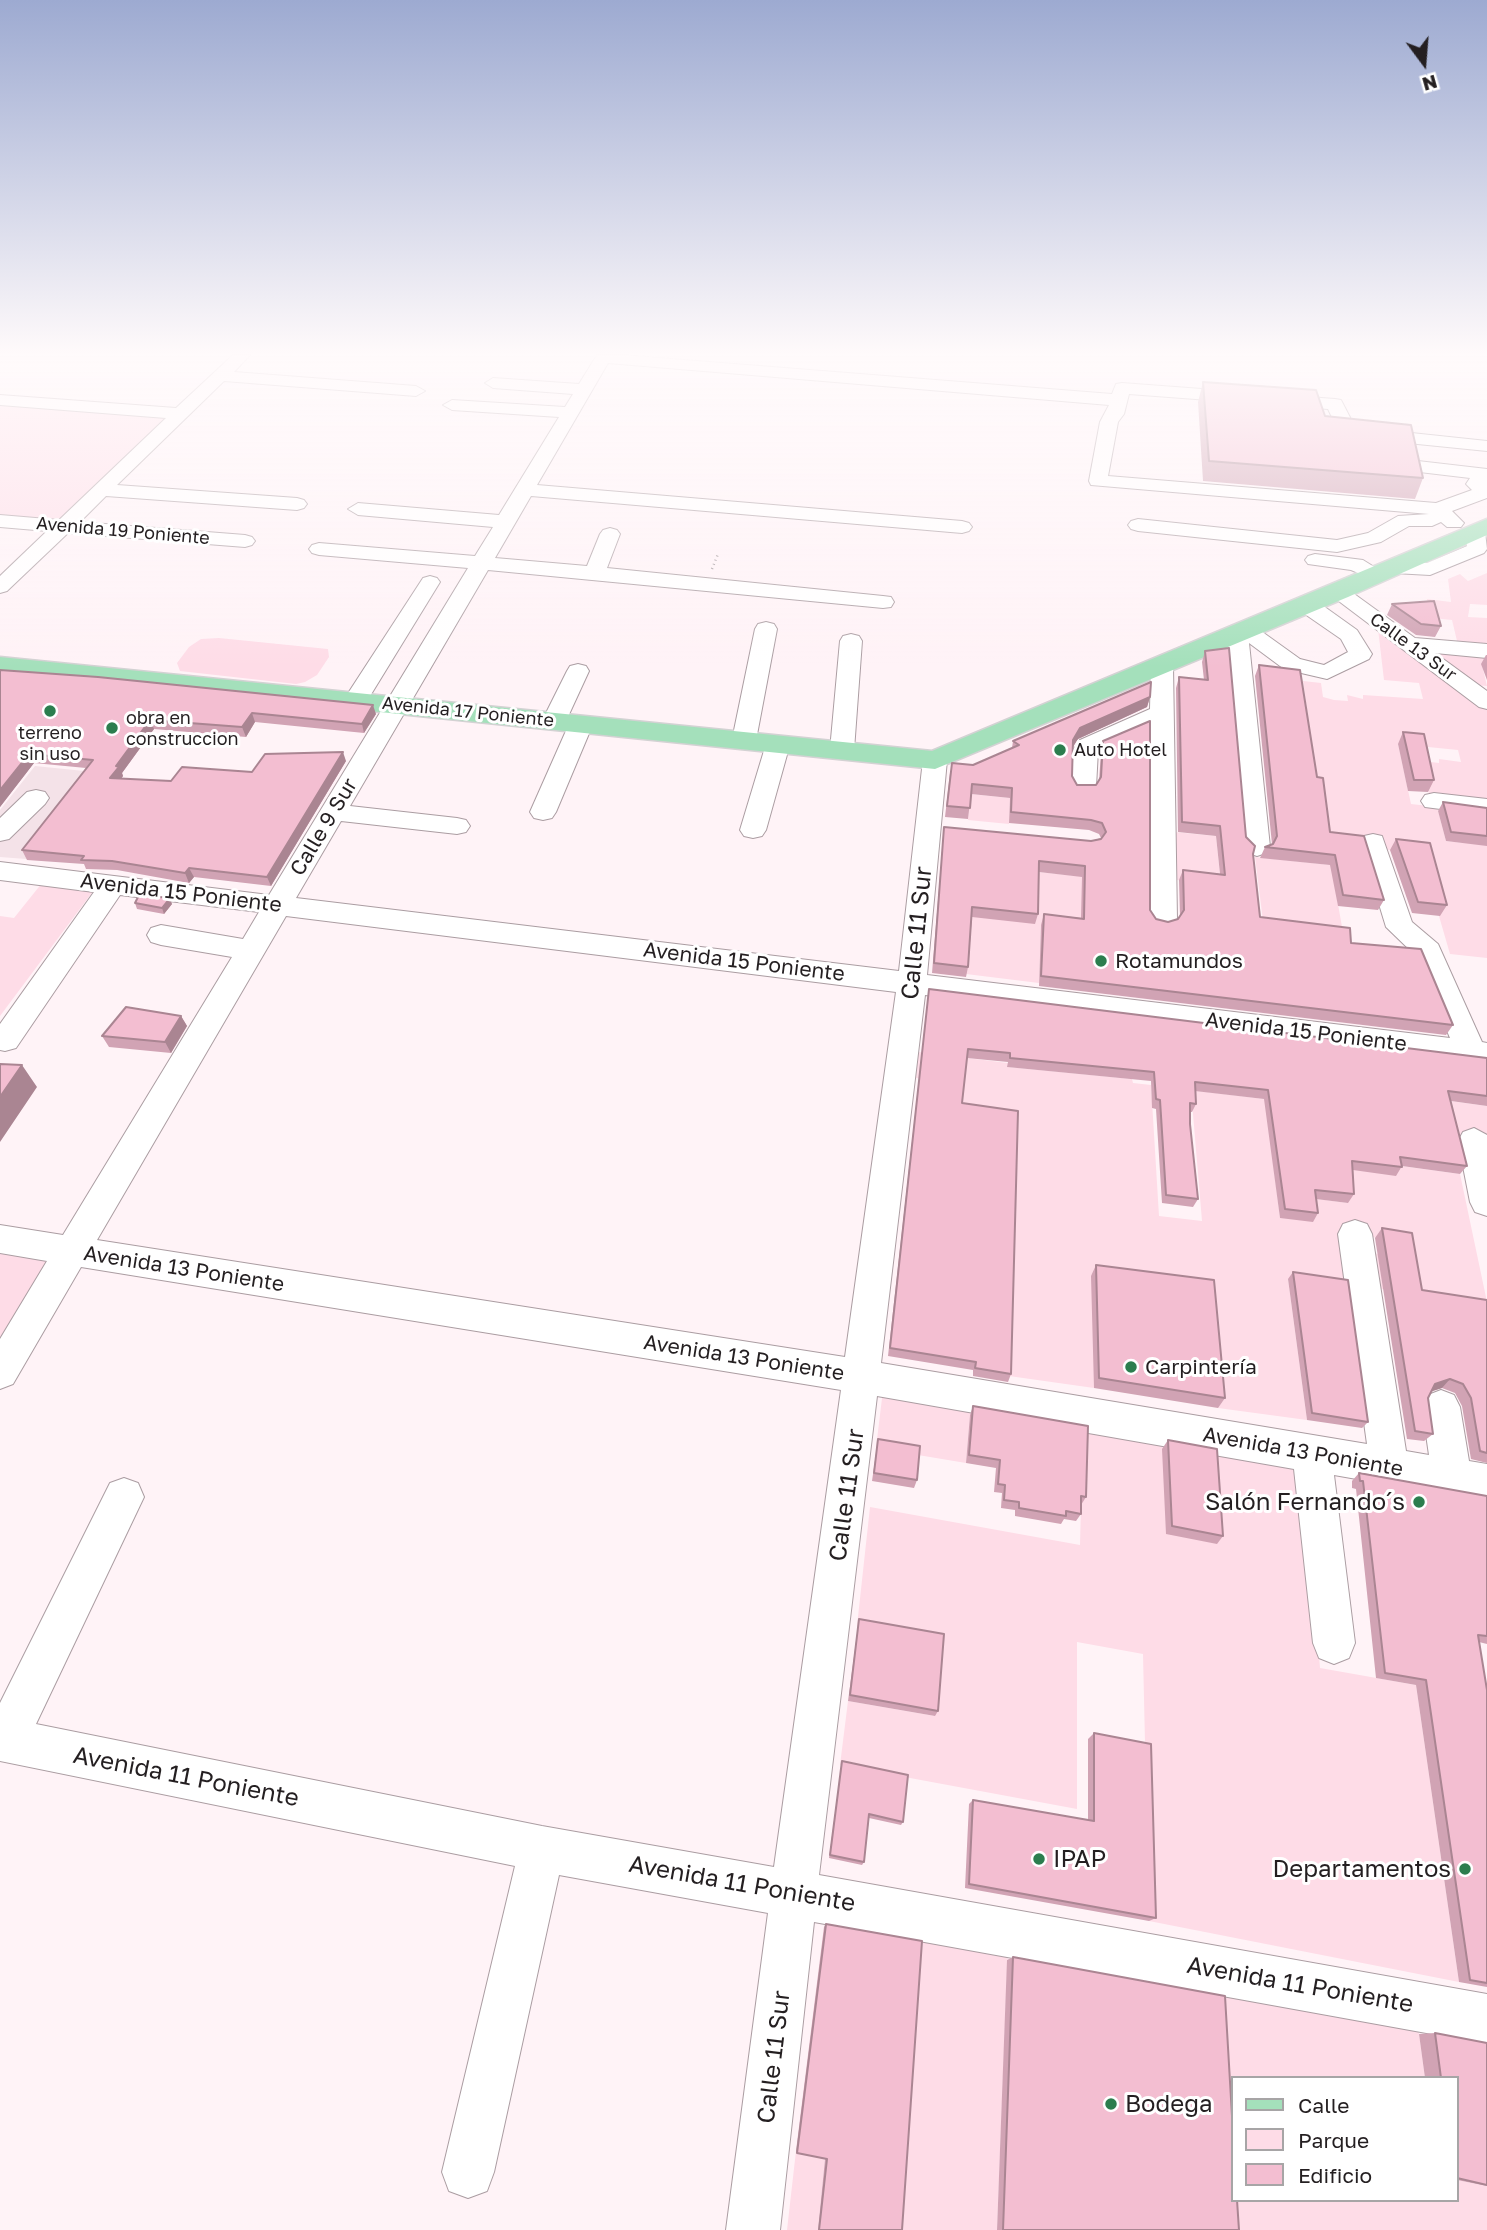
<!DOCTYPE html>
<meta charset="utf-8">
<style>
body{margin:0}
#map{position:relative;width:1487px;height:2230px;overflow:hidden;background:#fff3f7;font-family:"Golos Text",sans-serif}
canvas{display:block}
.legend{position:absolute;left:1231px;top:2076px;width:228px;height:126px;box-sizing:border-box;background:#fff;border:2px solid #a7a5a6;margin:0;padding:9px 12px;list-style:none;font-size:21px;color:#241f21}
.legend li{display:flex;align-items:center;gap:14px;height:35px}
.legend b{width:35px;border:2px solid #a7a5a6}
.north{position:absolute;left:1389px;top:28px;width:70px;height:70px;-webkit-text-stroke:5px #fff;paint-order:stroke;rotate:164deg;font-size:19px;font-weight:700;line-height:28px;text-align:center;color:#241f21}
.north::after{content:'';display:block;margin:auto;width:24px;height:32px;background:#241f21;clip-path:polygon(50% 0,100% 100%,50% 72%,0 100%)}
</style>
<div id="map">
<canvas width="1487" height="2230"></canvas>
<ul class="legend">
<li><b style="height:9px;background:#a4e0bb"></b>Calle</li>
<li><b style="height:19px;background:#fedce7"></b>Parque</li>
<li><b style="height:19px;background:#f3bed1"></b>Edificio</li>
</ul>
<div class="north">N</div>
</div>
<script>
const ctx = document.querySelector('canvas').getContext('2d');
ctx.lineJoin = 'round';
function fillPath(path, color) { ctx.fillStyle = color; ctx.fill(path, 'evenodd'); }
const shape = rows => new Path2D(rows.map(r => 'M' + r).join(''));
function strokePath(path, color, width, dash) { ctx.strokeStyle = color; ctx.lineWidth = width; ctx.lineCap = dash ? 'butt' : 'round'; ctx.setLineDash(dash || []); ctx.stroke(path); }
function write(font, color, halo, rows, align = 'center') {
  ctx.font = font + ' "Golos Text",sans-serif'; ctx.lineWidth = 6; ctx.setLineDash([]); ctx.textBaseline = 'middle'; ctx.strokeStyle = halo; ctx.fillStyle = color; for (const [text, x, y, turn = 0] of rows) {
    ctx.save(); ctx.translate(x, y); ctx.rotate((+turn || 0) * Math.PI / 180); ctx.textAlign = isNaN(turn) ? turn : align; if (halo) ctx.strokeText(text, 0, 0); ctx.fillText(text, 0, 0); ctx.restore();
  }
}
fillPath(shape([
 [35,766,94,772,26,859,0,857,0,810]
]), '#f4e2e8');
fillPath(shape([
 [0,400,180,414,65,527,0,521],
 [1487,573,1487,605,1470,604,1468,617,1487,618,1487,644,1457,641,1452,620,1431,618,1427,599,1451,602,1448,579,1460,574,1468,581],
 [1378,629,1487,708,1487,800,1429,794,1422,761,1439,763,1439,759,1461,762,1458,750,1398,744,1411,804,1437,807,1446,841,1464,843,1487,840,1487,958,1450,954,1421,854,1325,842,1303,681,1321,683,1323,697,1334,700,1348,701,1347,695,1363,699,1363,695,1423,699,1419,683,1384,680],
 [219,638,328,649,329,657,317,675,305,682,296,684,180,671,177,663,189,647,201,639],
 [1433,653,1487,658,1482,665,1487,686,1475,685],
 [970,794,1010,798,1009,824,968,820],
 [1174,832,1216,836,1221,885,1177,880],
 [1255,857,1331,865,1344,938,1264,929],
 [999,868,1156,884,1081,929,1041,925,1039,983,966,974,971,917],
 [42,883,94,890,0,1016,0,916,14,918],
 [918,1052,1008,1063,1008,1067,1132,1079,1133,1083,1151,1085,1159,1216,1202,1221,1191,1090,1264,1099,1394,1165,1460,1174,1487,1302,1373,1288,1367,1252,1407,1259,1405,1242,1345,1233,1354,1288,1288,1279,1307,1420,1218,1408,1208,1291,1094,1388,1009,1376,961,1112,940,1081,916,1078],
 [1273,1162,1348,1203,1310,1198,1280,1218],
 [1443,1100,1487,1106,1487,1176,1451,1137],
 [0,1253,49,1259,0,1340],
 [883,1390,971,1404,966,1463,876,1448],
 [1083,1423,1302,1461,1320,1668,1416,1685,1459,1982,1149,1921,1143,1654,1077,1642,1077,1809,840,1765,848,1701,935,1716,857,1626,870,1507,1080,1545],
 [920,1931,1008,1948,997,2230,898,2230],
 [1215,1987,1418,2026,1425,2078,1233,2078,1233,2200,1457,2200,1457,2180,1487,2186,1487,2230,1228,2230],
 [796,2151,825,2158,818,2230,787,2230]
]), '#fedce7');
const minor = shape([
 [233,355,250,355,234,372,416,386,425,391,416,396,224,381,117,485,297,498,304,500,307,504,304,508,297,510,106,496,80,522,245,535,252,537,255,541,252,545,245,547,68,533,7,591,0,593,0,576,47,531,0,527,0,515,59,520,166,418,0,405,0,395,176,408,233,355],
 [597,355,621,355,1112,394,1116,384,1122,383,1335,399,1341,400,1355,427,1487,441,1487,451,1348,437,1339,432,1328,409,1129,394,1124,414,1118,422,1108,476,1436,503,1472,490,1466,484,1470,478,1411,471,1409,467,1411,463,1418,461,1487,469,1487,498,1452,511,1464,523,1461,527,1447,527,1441,522,1432,526,1409,526,1381,542,1337,552,1138,531,1131,529,1128,525,1131,521,1138,519,1337,540,1368,533,1398,516,1429,514,1091,485,1089,481,1100,422,1109,405,608,363,537,485,962,521,969,523,972,527,969,531,962,533,531,496,495,558,587,566,600,534,603,530,610,528,617,530,620,534,607,568,883,596,891,597,894,602,891,607,883,608,488,570,350,806,457,818,466,820,470,826,466,832,457,834,341,821,296,898,899,971,923,760,926,755,935,753,944,755,947,760,927,975,1450,1038,1416,956,1386,927,1360,842,1364,836,1373,834,1382,836,1412,922,1438,944,1482,1042,1487,1043,1487,1065,925,995,881,1363,1367,1444,1338,1234,1343,1224,1355,1220,1367,1224,1372,1234,1406,1451,1429,1455,1422,1407,1428,1395,1441,1390,1454,1395,1460,1407,1469,1461,1487,1464,1487,1502,1334,1475,1355,1643,1349,1658,1334,1664,1319,1658,1313,1643,1294,1469,877,1396,819,1875,1487,1994,1487,2044,814,1922,780,2230,726,2230,768,1913,559,1875,494,2172,487,2191,468,2198,449,2191,442,2172,515,1866,0,1761,0,1703,110,1483,124,1478,138,1483,144,1497,36,1724,542,1826,774,1867,841,1390,81,1267,13,1384,0,1389,0,1339,47,1261,0,1253,0,1225,63,1235,232,957,161,945,151,942,147,935,151,928,161,925,243,939,259,912,120,895,16,1048,5,1051,0,1050,0,1024,94,892,0,880,0,862,269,895,468,568,319,555,312,553,309,549,312,545,319,543,475,556,493,527,358,515,348,509,358,503,499,515,559,417,452,410,443,405,452,400,565,407,573,394,493,388,485,383,493,378,579,384,597,355],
 [286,916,896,992,845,1357,97,1240,286,916],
 [1475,526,1482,528,1485,532,1487,549,1484,553,1430,575,1394,573,1387,571,1384,567,1387,563,1394,561,1427,563,1467,546,1465,532,1468,528,1475,526],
 [1315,554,1363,560,1387,575,1384,579,1377,581,1351,570,1308,564,1305,560,1308,556,1315,554],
 [430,576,437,578,440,582,367,701,363,706,355,708,347,706,343,701,423,578,430,576],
 [1339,586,1346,588,1415,638,1487,644,1487,658,1435,653,1487,691,1487,709,1479,707,1332,596,1328,592,1332,588,1339,586],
 [1307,599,1315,600,1357,630,1372,654,1369,659,1327,679,1284,669,1249,643,1270,847,1266,853,1257,856,1248,853,1244,847,1226,634,1229,629,1238,626,1254,626,1300,659,1324,665,1348,652,1341,639,1299,610,1296,605,1299,600,1307,599],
 [766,622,774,624,777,629,756,740,752,745,744,747,736,745,732,740,755,629,758,624,766,622],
 [851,634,859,636,862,641,854,750,851,755,842,757,833,755,830,750,840,641,843,636,851,634],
 [1162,659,1170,661,1173,666,1177,920,1173,927,1163,930,1153,927,1149,920,1150,727,1098,750,1096,787,1093,793,1084,795,1075,793,1072,787,1073,751,1080,740,1150,709,1151,666,1154,661,1162,659],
 [578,664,586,666,589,671,566,721,562,726,546,726,542,721,567,671,570,666,578,664],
 [581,717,589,719,593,724,556,812,552,818,543,820,534,818,530,812,569,724,573,719,581,717],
 [778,737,787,739,790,744,766,830,762,836,753,838,744,836,740,830,766,744,769,739,778,737],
 [36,790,45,792,49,798,45,804,9,839,0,841,0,818,27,792,36,790],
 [1434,793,1487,799,1487,815,1425,807,1421,801,1425,795,1434,793],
 [1474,1128,1487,1135,1487,1216,1475,1212,1470,1202,1458,1141,1463,1132,1474,1128]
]);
const major = shape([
 [1487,519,1487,535,1348,597,935,769,0,673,0,657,932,751,1487,519]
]);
strokePath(minor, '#ab9da2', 2);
strokePath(major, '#d3d2d3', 3);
strokePath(shape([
 [712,569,718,554]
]), '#a49b9e', 2.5, [1, 3.5]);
fillPath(minor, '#fff');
fillPath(major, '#a4e0bb');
fillPath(shape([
 [1203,382,1423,478,1415,499,1203,481,1198,402],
 [1392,604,1441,626,1435,637,1416,635,1387,615],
 [1205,651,1246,837,1253,854,1260,917,1351,943,1453,1025,1446,1035,1039,986,1041,925,1044,914,1081,918,1082,877,1039,872,1038,914,1035,924,972,917,968,967,966,977,932,973,944,827,1091,841,1101,838,1099,834,1089,830,1009,823,1010,798,971,794,968,819,945,817,950,773,973,765,1012,748,1013,741,1150,697,1147,707,1078,739,1073,747,1072,776,1077,785,1096,785,1099,781,1101,752,1103,741,1150,910,1156,919,1168,922,1178,919,1180,916,1179,880,1183,870,1220,874,1216,836,1178,832,1176,688,1179,677,1204,680,1202,662],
 [1486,655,1487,655,1487,680,1481,664],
 [1259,665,1317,777,1330,832,1384,900,1378,910,1338,906,1330,865,1260,858,1265,847,1272,844,1255,676],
 [0,670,376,714,364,733,255,722,246,737,154,729,122,773,123,776,121,779,171,781,346,761,271,886,194,877,189,883,117,870,86,869,84,864,27,860,22,850,86,768,34,763,0,807],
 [1403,732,1434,780,1428,792,1408,791,1398,744],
 [1443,802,1487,808,1487,846,1446,841,1438,811],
 [1396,839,1447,905,1440,916,1412,913,1390,850],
 [135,903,172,904,164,914,137,909],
 [929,989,1487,1058,1487,1106,1451,1101,1467,1166,1460,1174,1402,1166,1396,1176,1353,1170,1354,1194,1348,1203,1316,1199,1318,1213,1313,1222,1280,1218,1264,1099,1195,1091,1196,1104,1192,1112,1190,1112,1190,1124,1198,1199,1193,1207,1162,1203,1156,1109,1152,1108,1151,1081,1007,1067,1008,1062,967,1058,962,1103,1011,1374,1008,1382,973,1376,973,1370,888,1356],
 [181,1016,187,1026,171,1053,109,1047,102,1036],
 [1382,1228,1422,1290,1487,1300,1487,1463,1471,1459,1462,1406,1455,1393,1442,1388,1431,1391,1428,1398,1433,1434,1424,1441,1407,1439,1375,1238],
 [1096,1265,1225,1398,1218,1408,1094,1388,1091,1276],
 [1293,1272,1368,1422,1362,1428,1307,1420,1288,1279],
 [973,1406,1086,1497,1081,1505,1081,1514,1076,1521,1064,1519,1061,1524,1015,1516,1015,1510,1001,1508,1002,1493,994,1492,996,1468,966,1463,970,1415],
 [878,1439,917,1480,914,1488,872,1481],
 [1168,1440,1223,1536,1217,1544,1166,1534,1162,1449],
 [1359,1473,1487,1496,1487,1644,1479,1642,1487,1690,1487,1987,1459,1982,1416,1685,1376,1678,1356,1489,1352,1488,1352,1481],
 [859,1619,938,1711,935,1716,848,1701],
 [1094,1733,1156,1918,1149,1921,965,1888,969,1804,973,1800,1088,1820,1088,1739],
 [842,1761,903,1822,901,1825,869,1818,864,1862,862,1865,829,1858],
 [826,1924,902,2230,818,2230,825,2159,797,2153,796,2151,824,1927],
 [1013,1957,1239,2230,997,2230,1007,1960],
 [1435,2033,1487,2043,1487,2186,1457,2180,1457,2078,1425,2078,1419,2034]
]), '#d1a3b4');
fillPath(shape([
 [1150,697,1147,707,1078,739,1070,751,1073,740,1080,728],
 [373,705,376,714,364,733,362,724],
 [252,713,255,722,246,737,242,727],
 [150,720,154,729,122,773,123,776,114,788,110,778,116,766],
 [343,752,346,761,271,886,267,877],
 [29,754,34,763,0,807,0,790],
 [189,868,194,877,189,883,185,873],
 [170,898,172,904,164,914,162,908],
 [181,1016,187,1026,171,1053,165,1042],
 [22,1065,37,1087,0,1142,0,1097],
 [1450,1379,1442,1388,1427,1393,1435,1384]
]), '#aa8592');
const building = shape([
 [1203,382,1316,390,1325,416,1411,425,1423,478,1209,461,1203,382],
 [1434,601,1441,626,1421,624,1392,604,1434,601],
 [1229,648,1246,837,1255,846,1253,854,1260,917,1350,928,1351,943,1421,949,1453,1025,1041,976,1044,914,1084,919,1085,866,1039,861,1038,914,972,907,968,967,934,963,944,827,1091,841,1101,839,1106,832,1102,823,1091,820,1011,812,1012,788,972,784,970,808,947,806,952,763,973,765,1019,745,1013,741,1151,682,1150,697,1080,728,1073,740,1072,776,1077,785,1096,785,1101,777,1103,741,1150,721,1150,910,1156,919,1168,922,1178,919,1184,910,1183,870,1225,875,1220,826,1182,822,1179,677,1208,680,1205,651,1229,648],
 [1259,665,1300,670,1317,777,1323,778,1330,832,1364,836,1384,900,1343,895,1335,855,1265,847,1273,844,1277,836,1259,665],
 [0,670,98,677,373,705,362,724,252,713,242,727,150,720,116,766,119,767,110,778,171,781,182,767,252,772,265,754,343,752,267,877,189,868,185,873,112,861,81,860,84,856,22,850,93,760,29,754,0,790,0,670],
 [1403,732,1424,734,1434,780,1414,780,1403,732],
 [1443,802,1487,808,1487,836,1451,832,1443,802],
 [1396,839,1430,843,1447,905,1418,902,1396,839],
 [139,895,170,898,162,908,135,903,139,895],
 [929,989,1487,1058,1487,1096,1448,1091,1467,1166,1400,1157,1402,1167,1352,1161,1354,1194,1315,1190,1318,1213,1285,1209,1268,1090,1195,1082,1196,1104,1190,1103,1190,1124,1198,1199,1166,1195,1160,1100,1156,1099,1154,1072,1010,1058,1010,1053,968,1049,962,1103,1018,1111,1011,1374,975,1368,976,1362,890,1348,929,989],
 [126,1007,181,1016,165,1042,102,1036,126,1007],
 [0,1064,22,1065,0,1097,0,1064],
 [1382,1228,1412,1233,1422,1290,1487,1300,1487,1453,1480,1451,1471,1398,1463,1384,1450,1379,1435,1384,1428,1398,1433,1434,1415,1431,1382,1228],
 [1096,1265,1214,1280,1225,1398,1099,1378,1096,1265],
 [1293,1272,1348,1280,1368,1422,1312,1413,1293,1272],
 [973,1406,1088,1426,1086,1497,1081,1496,1081,1514,1066,1511,1066,1516,1019,1508,1019,1502,1004,1500,1005,1485,998,1484,1000,1460,969,1455,973,1406],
 [878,1439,920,1446,917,1480,874,1473,878,1439],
 [1168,1440,1217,1449,1223,1536,1172,1526,1168,1440],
 [1359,1473,1487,1496,1487,1636,1478,1635,1487,1690,1487,1983,1470,1980,1426,1680,1385,1673,1363,1481,1360,1481,1359,1473],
 [859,1619,944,1634,938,1711,850,1695,859,1619],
 [1094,1733,1151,1744,1156,1918,969,1884,973,1800,1094,1821,1094,1733],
 [842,1761,908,1775,903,1822,869,1814,864,1862,830,1855,842,1761],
 [826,1924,922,1941,902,2230,819,2230,827,2159,797,2153,826,1924],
 [1013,1957,1225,1996,1233,2133,1233,2200,1237,2200,1239,2230,1003,2230,1013,1957],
 [1435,2033,1487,2043,1487,2185,1457,2178,1457,2078,1441,2078,1435,2033]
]);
fillPath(building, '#f3bed1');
strokePath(building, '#aa8592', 2);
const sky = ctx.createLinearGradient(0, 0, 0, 667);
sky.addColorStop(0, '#9daad1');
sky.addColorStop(0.53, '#fffafb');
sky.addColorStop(1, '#fffafb00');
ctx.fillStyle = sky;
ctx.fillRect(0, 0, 1487, 667);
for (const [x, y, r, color] of [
 [50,711,7,"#2c7d4e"],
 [112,728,7,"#2c7d4e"],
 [1060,750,7,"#2c7d4e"],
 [1101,961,7,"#2c7d4e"],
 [1131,1367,7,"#2c7d4e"],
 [1419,1502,7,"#2c7d4e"],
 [1039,1859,7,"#2c7d4e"],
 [1465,1869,7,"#2c7d4e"],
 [1111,2104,7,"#2c7d4e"]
]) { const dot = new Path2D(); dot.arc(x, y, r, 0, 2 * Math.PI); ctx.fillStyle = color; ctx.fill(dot); strokePath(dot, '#fff', 2.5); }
write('18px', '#241f21', '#fff', [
 ["Avenida 19 Poniente",123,531,5],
 ["Calle 13 Sur",1413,647,36],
 ["Avenida 17 Poniente",468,712,6]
]);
write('18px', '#241f21', '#fff', [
 ["obra en",126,718],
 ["construccion",126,739],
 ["terreno",50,733,"center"],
 ["sin uso",50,754,"center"],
 ["Auto Hotel",1074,750]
], 'left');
write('21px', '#241f21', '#fff', [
 ["Calle 9 Sur",324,827,-59],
 ["Avenida 15 Poniente",181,893,7],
 ["Avenida 15 Poniente",744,962,7],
 ["Avenida 15 Poniente",1306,1032,7],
 ["Avenida 13 Poniente",184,1269,9],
 ["Avenida 13 Poniente",744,1358,9],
 ["Avenida 13 Poniente",1303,1452,10]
]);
write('21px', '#241f21', '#fff', [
 ["Rotamundos",1115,961],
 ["Carpintería",1145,1367]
], 'left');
write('24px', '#241f21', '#fff', [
 ["Calle 11 Sur",917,933,-84],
 ["Calle 11 Sur",847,1495,-82],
 ["Avenida 11 Poniente",186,1777,11],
 ["Avenida 11 Poniente",742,1884,10],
 ["Avenida 11 Poniente",1300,1985,10],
 ["Calle 11 Sur",774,2057,-83]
]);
write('24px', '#241f21', '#fff', [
 ["Salón Fernando´s",1405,1502],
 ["IPAP",1053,1859,"left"],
 ["Departamentos",1451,1869],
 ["Bodega",1125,2104,"left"]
], 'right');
</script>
